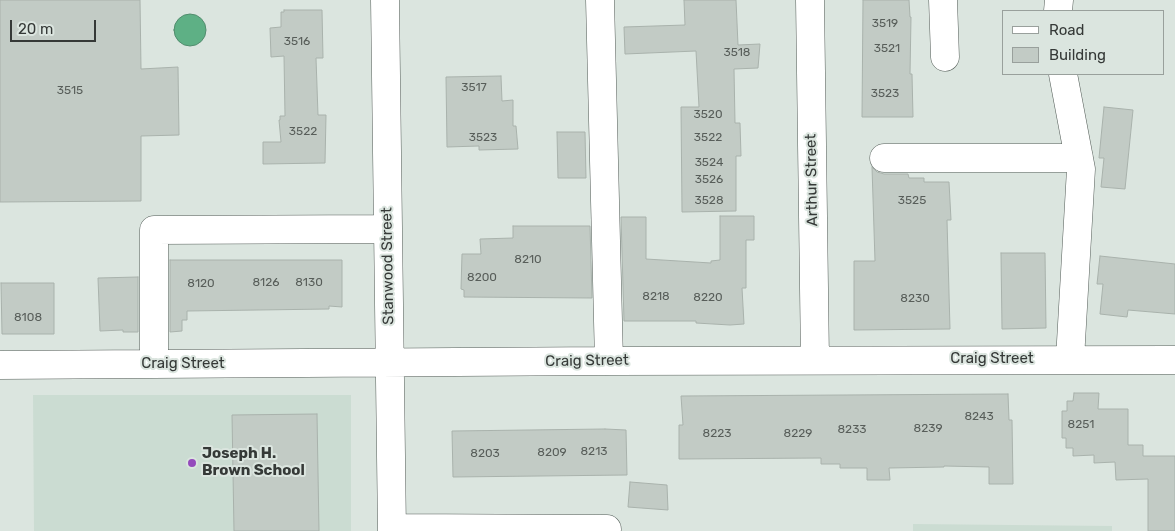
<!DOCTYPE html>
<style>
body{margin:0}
#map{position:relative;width:1175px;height:531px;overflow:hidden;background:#dbe5df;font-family:Rubik,sans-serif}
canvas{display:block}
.legend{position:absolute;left:1002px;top:10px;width:162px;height:65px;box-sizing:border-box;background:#dbe5df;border:1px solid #99a09c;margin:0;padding:6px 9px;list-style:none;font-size:15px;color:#353937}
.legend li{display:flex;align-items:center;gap:10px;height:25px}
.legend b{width:25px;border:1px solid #99a09c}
.scale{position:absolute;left:10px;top:20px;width:86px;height:22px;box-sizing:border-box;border:2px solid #353937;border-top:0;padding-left:6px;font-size:15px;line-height:18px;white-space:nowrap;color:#353937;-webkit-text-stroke:4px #dbe5df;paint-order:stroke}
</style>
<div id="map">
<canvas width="1175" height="531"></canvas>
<ul class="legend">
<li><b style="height:6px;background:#fff"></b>Road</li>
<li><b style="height:14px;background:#c2cbc5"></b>Building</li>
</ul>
<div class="scale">20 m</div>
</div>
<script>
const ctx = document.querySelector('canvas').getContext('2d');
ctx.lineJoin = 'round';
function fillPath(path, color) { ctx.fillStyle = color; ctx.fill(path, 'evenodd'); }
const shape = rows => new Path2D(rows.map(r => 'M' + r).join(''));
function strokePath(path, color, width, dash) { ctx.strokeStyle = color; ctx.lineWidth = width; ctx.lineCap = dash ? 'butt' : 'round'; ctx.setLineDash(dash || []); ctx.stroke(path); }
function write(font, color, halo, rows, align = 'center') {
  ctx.font = font + ' Rubik,sans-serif'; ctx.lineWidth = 4; ctx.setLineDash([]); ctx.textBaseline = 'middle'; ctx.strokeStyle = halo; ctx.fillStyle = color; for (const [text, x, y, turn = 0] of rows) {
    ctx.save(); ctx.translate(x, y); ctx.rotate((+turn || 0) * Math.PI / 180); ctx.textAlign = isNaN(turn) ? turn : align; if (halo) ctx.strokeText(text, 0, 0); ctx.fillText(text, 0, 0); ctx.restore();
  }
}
fillPath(shape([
 [33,395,351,395,351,531,34,531],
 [913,524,1112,526,1112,531,913,531]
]), '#cbdcd2');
const water = shape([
 '174 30a16 16 0 1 1 32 0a16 16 0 1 1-32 0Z'
]);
fillPath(water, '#5eb085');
strokePath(water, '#528c6e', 1);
const building = shape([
 [0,0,140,0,141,69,178,67,179,135,141,136,141,201,0,202,0,0],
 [684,0,736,0,738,45,760,44,758,68,734,69,735,123,740,123,741,156,736,156,736,211,682,212,681,107,699,107,696,51,625,54,624,27,685,25,684,0],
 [863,0,909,0,910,17,911,17,910,74,912,74,913,117,862,117,863,0],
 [284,10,322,10,323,58,316,58,318,115,326,115,325,163,263,164,263,142,281,142,279,120,280,120,280,116,285,116,284,56,271,57,270,28,281,27,281,12,284,12,284,10],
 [501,76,502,101,513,100,513,126,516,126,518,149,479,150,479,146,447,147,446,77,501,76],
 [1104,107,1133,110,1125,189,1101,187,1104,158,1099,158,1104,107],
 [557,132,585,132,586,178,558,178,557,132],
 [872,167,877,172,884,174,908,174,909,178,924,178,924,182,949,182,951,220,947,220,950,329,854,330,854,261,875,261,872,167],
 [720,216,754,216,754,240,746,240,746,288,742,288,744,324,730,325,696,323,696,321,624,321,621,217,646,217,646,259,711,263,711,261,720,260,720,216],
 [513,226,590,226,592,298,464,297,464,290,461,289,462,254,481,254,480,239,513,238,513,226],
 [1001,253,1045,253,1046,328,1002,329,1001,253],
 [1100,256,1175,264,1175,314,1128,310,1127,317,1100,314,1103,284,1097,284,1100,256],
 [170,260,342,260,342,307,329,306,329,309,187,311,187,320,182,320,182,331,170,332,170,260],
 [138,277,138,332,123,332,123,330,100,331,98,278,138,277],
 [1,283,54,283,54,334,2,334,1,283],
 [1074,393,1099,393,1098,409,1128,409,1128,445,1143,445,1143,456,1175,456,1175,531,1148,531,1148,479,1116,480,1115,462,1094,463,1094,455,1073,456,1073,448,1066,448,1066,438,1062,438,1062,411,1067,411,1067,401,1073,401,1074,393],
 [1008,394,1009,420,1012,420,1013,484,989,484,989,467,944,466,944,467,889,468,890,480,867,480,867,468,840,468,840,464,821,464,821,458,679,459,679,425,683,425,681,396,1008,394],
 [317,414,319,531,234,531,232,415,317,414],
 [605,429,626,430,627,475,453,477,452,431,605,429],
 [630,482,667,485,668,510,628,507,630,482]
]);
fillPath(building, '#c2cbc5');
strokePath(building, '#a9b2ac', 1);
const minor = shape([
 [385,0,392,531],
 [600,0,609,361],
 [810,0,815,360],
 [943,0,945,57],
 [1058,11,1059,0],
 [1063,74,1081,169,1070,359],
 [884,158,1079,158],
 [154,364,154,230,387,229],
 [0,365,609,361,1175,360],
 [392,528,607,529]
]);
strokePath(minor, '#545d58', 29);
strokePath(minor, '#fff', 28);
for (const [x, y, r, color] of [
 [192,463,5,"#944abc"]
]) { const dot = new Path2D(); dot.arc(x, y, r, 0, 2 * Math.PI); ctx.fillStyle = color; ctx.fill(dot); strokePath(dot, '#dbe5df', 2); }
write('12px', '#585e5a', null, [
 ["3519",885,24],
 ["3516",297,42],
 ["3521",887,49],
 ["3518",737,53],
 ["3517",474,88],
 ["3515",70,91],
 ["3523",885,94],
 ["3520",708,115],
 ["3522",303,132],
 ["3523",483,138],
 ["3522",708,138],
 ["3524",709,163],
 ["3526",709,180],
 ["3528",709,201],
 ["3525",912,201],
 ["8210",528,260],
 ["8200",482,278],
 ["8126",266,283],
 ["8130",309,283],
 ["8120",201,284],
 ["8218",656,297],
 ["8220",708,298],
 ["8230",915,299],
 ["8108",28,318],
 ["8243",979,417],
 ["8251",1081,425],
 ["8239",928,429],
 ["8233",852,430],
 ["8223",717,434],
 ["8229",798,434],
 ["8213",594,452],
 ["8209",552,453],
 ["8203",485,454]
]);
write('15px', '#353937', '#dbe5df', [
 ["Arthur Street",812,180,-91],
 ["Stanwood Street",388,266,-91],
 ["Craig Street",992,359],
 ["Craig Street",587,361,-1],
 ["Craig Street",183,364]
]);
write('bold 15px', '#353937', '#dbe5df', [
 ["Joseph H.",202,454],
 ["Brown School",202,471]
], 'left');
</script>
